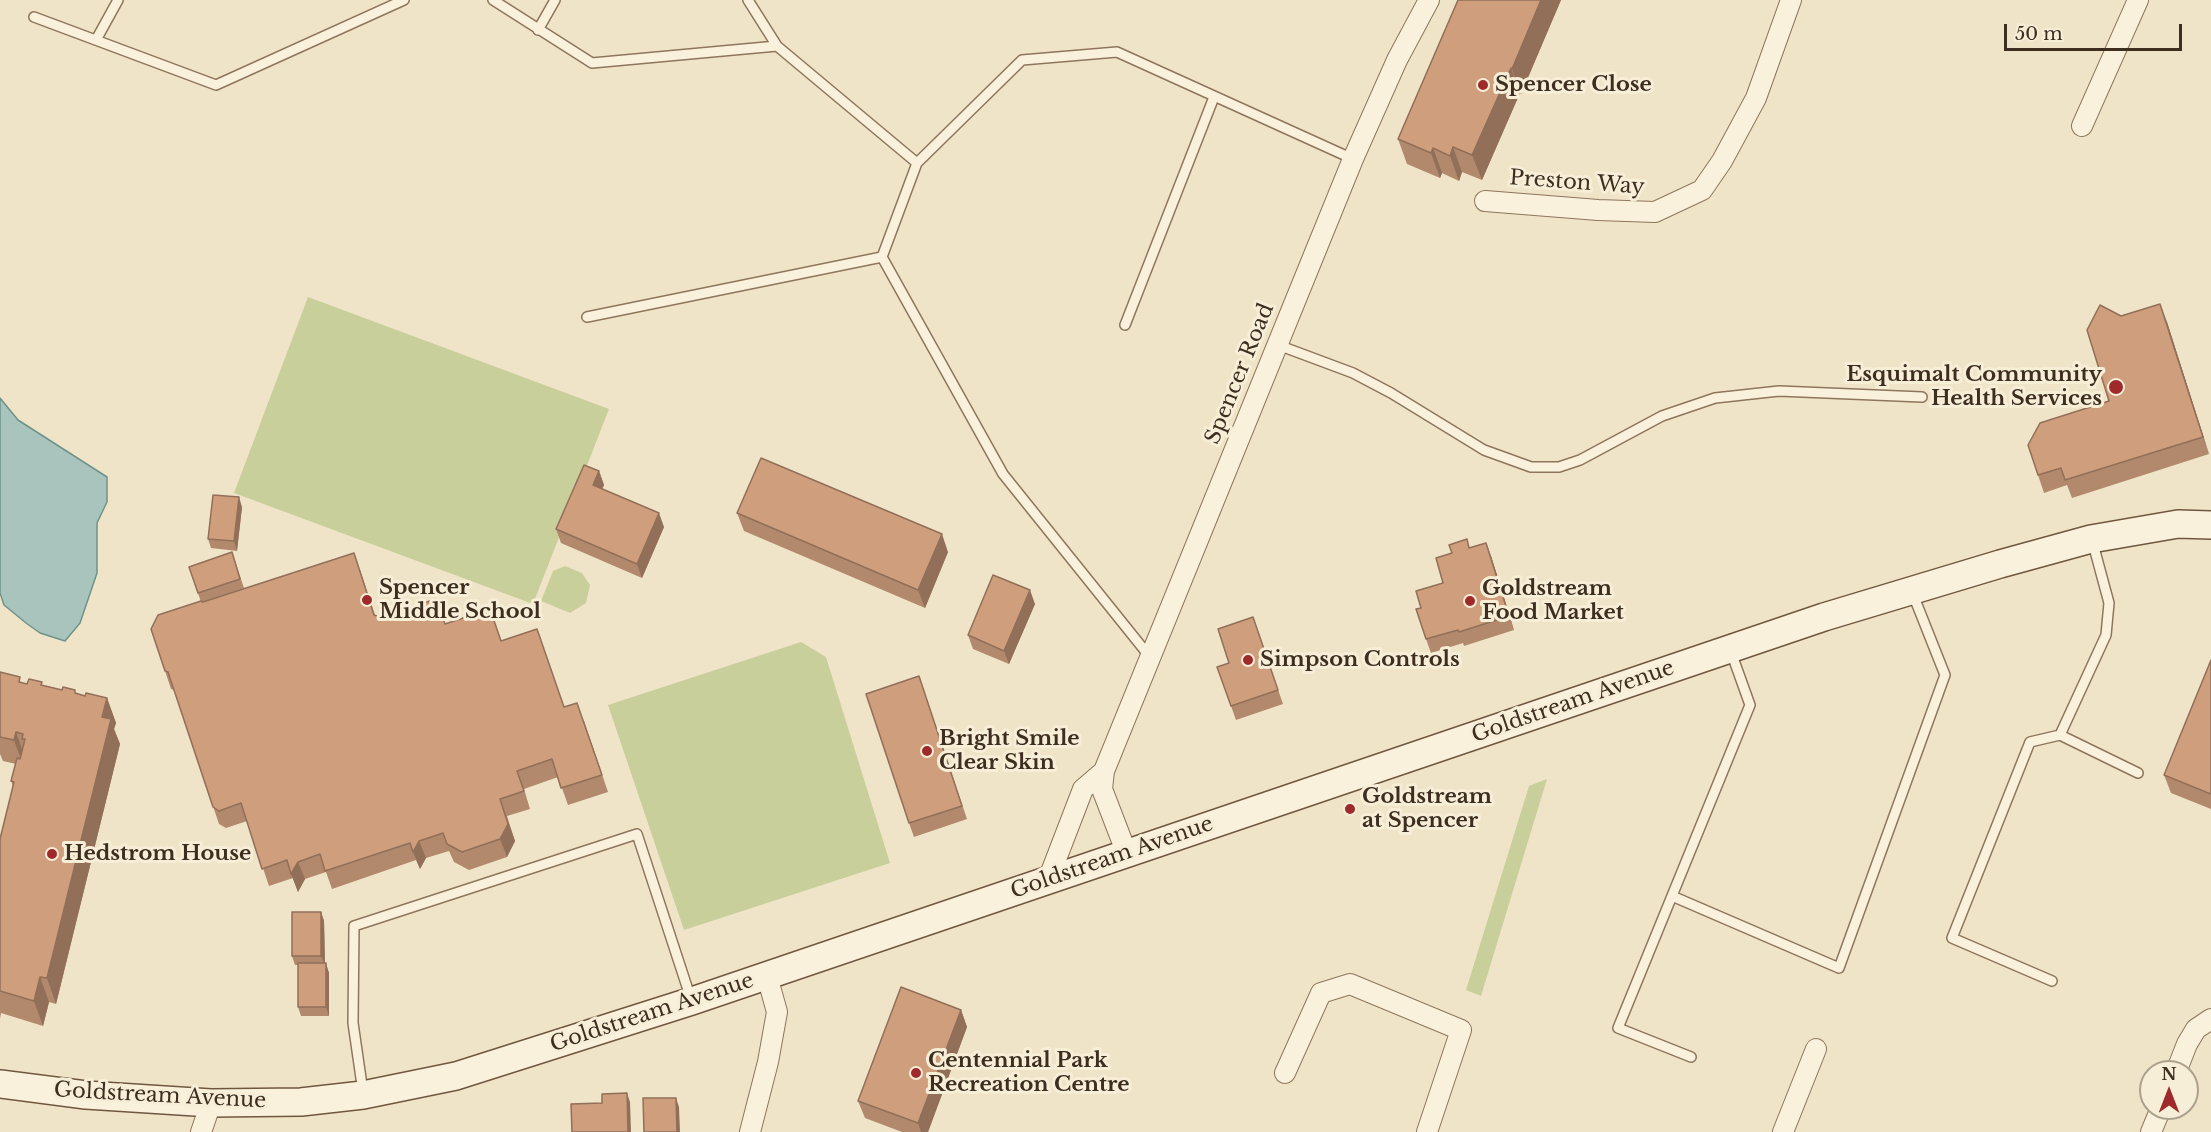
<!DOCTYPE html>
<style>
body{margin:0}
#map{position:relative;width:2211px;height:1132px;overflow:hidden;background:#f0e4c8;font-family:"Libre Baskerville",serif}
canvas{display:block}
.north{position:absolute;left:2139px;top:1060px;width:60px;height:60px;box-sizing:border-box;background:#f7eed8;border:2px solid #ada18e;border-radius:50%;rotate:0deg;font-size:16px;font-weight:700;line-height:24px;text-align:center;color:#3d2e20}
.north::after{content:'';display:block;margin:auto;width:21px;height:27px;background:#9e2a2b;clip-path:polygon(50% 0,100% 100%,50% 72%,0 100%)}
.scale{position:absolute;left:2004px;top:24px;width:178px;height:27px;box-sizing:border-box;border:3px solid #3d2e20;border-top:0;padding-left:8px;font-size:18px;line-height:21px;white-space:nowrap;color:#3d2e20;-webkit-text-stroke:4px #f7eed8;paint-order:stroke}
</style>
<div id="map">
<canvas width="2211" height="1132"></canvas>
<div class="north">N</div>
<div class="scale">50 m</div>
</div>
<script>
const ctx = document.querySelector('canvas').getContext('2d');
ctx.lineJoin = 'round';
function fillPath(path, color) { ctx.fillStyle = color; ctx.fill(path, 'evenodd'); }
const shape = rows => new Path2D(rows.map(r => 'M' + r).join(''));
function strokePath(path, color, width, dash) { ctx.strokeStyle = color; ctx.lineWidth = width; ctx.lineCap = dash ? 'butt' : 'round'; ctx.setLineDash(dash || []); ctx.stroke(path); }
function write(font, color, halo, rows, align = 'center') {
  ctx.font = font + ' "Libre Baskerville",serif'; ctx.lineWidth = 6; ctx.setLineDash([]); ctx.textBaseline = 'middle'; ctx.strokeStyle = halo; ctx.fillStyle = color; for (const [text, x, y, turn = 0] of rows) {
    ctx.save(); ctx.translate(x, y); ctx.rotate((+turn || 0) * Math.PI / 180); ctx.textAlign = isNaN(turn) ? turn : align; if (halo) ctx.strokeText(text, 0, 0); ctx.fillText(text, 0, 0); ctx.restore();
  }
}
fillPath(shape([
 [308,297,609,409,533,604,234,493],
 [565,566,582,573,590,585,586,603,570,613,541,601,553,571],
 [801,642,826,657,890,863,684,930,608,705],
 [1547,779,1481,996,1466,990,1529,786]
]), '#c9cf9b');
const water = shape([
 [0,398,18,420,107,477,107,502,97,523,97,573,80,623,65,641,40,633,26,623,4,605,0,593,0,398]
]);
fillPath(water, '#a9c4bc');
strokePath(water, '#6f938a', 1.5);
const lane = shape([
 [493,0,592,63,777,46,917,163],
 [748,0,777,46],
 [34,17,216,85,404,0],
 [538,30,555,0],
 [96,40,118,0],
 [587,317,882,257],
 [1125,325,1214,97],
 [1278,345,1353,373,1391,393,1484,450,1531,467,1559,467,1580,460,1662,416,1715,398,1779,391,1922,397],
 [1150,657,1003,474,882,257,917,163,1022,60,1117,52,1353,159],
 [2060,735,2106,635,2109,603,2092,540],
 [1672,896,1839,968,1945,675,1912,592],
 [2052,981,1952,938,2030,742,2060,735,2138,773],
 [1691,1057,1618,1028,1750,705,1731,652],
 [363,1092,353,1023,354,926,637,834,691,999]
]);
const street = shape([
 [2082,126,2138,0],
 [1485,201,1598,210,1655,212,1702,190,1722,161,1756,98,1791,0],
 [1127,854,1102,789,1104,771,1353,159,1397,60,1429,0],
 [1048,880,1083,789,1104,771],
 [2176,1072,2187,1044,2196,1029,2211,1019],
 [1285,1073,1321,993,1350,984,1461,1030,1427,1132],
 [201,1132,211,1103],
 [750,1132,768,1062,777,1012,767,976],
 [1783,1132,1816,1049],
 [2151,1132,2161,1108]
]);
const secondary = shape([
 [0,1084,86,1095,211,1103,301,1102,363,1095,456,1076,692,1001,1824,617,2000,564,2091,539,2178,524,2211,525]
]);
strokePath(lane, '#8d765c', 12);
strokePath(street, '#8d765c', 22);
strokePath(secondary, '#6f573f', 30);
strokePath(lane, '#faf1dc', 9);
strokePath(street, '#faf1dc', 20);
strokePath(secondary, '#faf1dc', 27);
fillPath(shape([
 [1458,0,1561,0,1521,94,1520,93,1482,180,1462,172,1459,181,1442,173,1440,178,1407,164,1398,139],
 [2167,322,2209,454,2072,498,2067,485,2044,493,2038,475,2109,401],
 [599,471,604,485,602,489,664,527,642,578,561,543,556,529],
 [242,507,237,551,211,548,208,539],
 [737,513,948,552,925,608,744,531],
 [1470,548,1491,556,1514,630,1464,646,1463,643,1431,653,1426,639,1443,583],
 [232,552,244,588,203,602,360,570,375,615,380,617,445,624,501,641,564,707,584,721,608,792,568,805,558,777,524,789,530,809,507,816,515,841,507,857,469,870,454,862,449,851,426,858,420,869,416,860,332,889,326,872,305,879,298,892,293,878,269,886,247,821,226,828,219,824,174,690,171,689,165,671,201,602,189,567],
 [1035,604,1009,664,973,649,968,635],
 [1253,617,1283,704,1236,720,1217,667,1229,663],
 [2211,660,2211,809,2171,793,2164,775],
 [0,672,22,683,27,684,43,685,85,696,107,698,116,723,114,729,120,744,56,1004,49,1002,43,1026,1,1013,0,1019,0,839,13,786,11,781,16,764,3,761,0,754],
 [919,676,967,819,914,837,909,823],
 [321,912,324,921,325,963,329,973,329,1016,301,1016,298,1007,298,965,295,965,292,956],
 [961,1010,967,1027,928,1132,902,1132,865,1118,858,1101]
]), '#b2896c');
fillPath(shape([
 [1541,0,1561,0,1521,94,1512,69],
 [1511,68,1520,93,1482,180,1472,155],
 [1453,147,1462,172,1459,181,1450,156],
 [1433,148,1442,173,1440,178,1431,153],
 [2160,304,2167,322,2209,454,2203,437],
 [599,471,604,485,598,498,593,485],
 [239,497,242,507,237,551,234,541],
 [659,513,664,527,642,578,637,564],
 [942,534,948,552,925,608,918,590],
 [1486,543,1491,556,1514,630,1509,616],
 [1030,590,1035,604,1009,664,1004,651],
 [107,698,116,723,114,729,120,744,56,1004,47,978],
 [16,732,25,758,23,765,14,740],
 [500,799,515,841,507,857,500,839],
 [419,841,426,858,420,869,413,852],
 [298,862,305,879,298,892,291,874],
 [321,912,324,921,325,965,321,956],
 [326,963,329,973,329,1016,326,1007],
 [40,977,49,1002,43,1026,34,1001],
 [961,1010,967,1027,928,1132,921,1132,918,1123],
 [627,1093,630,1102,631,1132,628,1132],
 [676,1098,679,1107,680,1132,677,1132]
]), '#916f58');
const building = shape([
 [1458,0,1541,0,1512,69,1511,68,1472,155,1453,147,1450,156,1433,148,1431,153,1398,139,1458,0],
 [2160,304,2203,437,2065,480,2061,468,2038,475,2028,445,2040,423,2109,401,2087,330,2100,305,2121,316,2160,304],
 [761,458,942,534,918,590,737,513,761,458],
 [584,465,599,471,593,485,659,513,637,564,556,529,584,465],
 [213,495,239,497,234,541,208,539,213,495],
 [1467,539,1469,548,1486,543,1509,616,1459,632,1458,630,1426,639,1416,609,1421,608,1416,591,1443,583,1436,558,1452,553,1449,545,1467,539],
 [232,552,240,579,198,593,189,567,232,552],
 [354,553,374,615,380,617,436,599,445,624,490,609,501,641,537,629,564,707,577,703,602,775,561,788,552,759,517,771,524,791,500,799,508,824,500,839,462,852,447,844,443,833,419,841,413,852,410,843,325,871,320,854,298,862,291,874,287,860,262,869,241,803,219,811,213,807,168,672,165,671,151,629,158,615,201,601,203,602,354,553],
 [993,575,1030,590,1004,651,968,635,993,575],
 [1253,617,1278,690,1231,706,1217,667,1229,663,1218,629,1253,617],
 [2211,660,2211,794,2164,775,2211,660],
 [0,672,20,677,19,682,27,684,29,679,42,682,41,685,62,690,63,687,75,690,75,693,85,696,86,693,107,698,102,717,111,719,47,978,40,977,34,1001,0,991,0,839,14,782,11,781,17,758,20,759,25,739,22,739,23,734,16,732,14,740,0,737,0,672],
 [919,676,962,806,909,823,866,694,919,676],
 [292,912,321,912,321,956,292,956,292,912],
 [298,963,326,963,326,1007,298,1007,298,963],
 [901,987,961,1010,918,1123,858,1101,901,987],
 [627,1093,628,1132,572,1132,571,1104,602,1103,602,1094,627,1093],
 [643,1098,676,1098,677,1132,644,1132,643,1098]
]);
fillPath(building, '#cf9f7d');
strokePath(building, '#916f58', 1.5);
for (const [x, y, r, color] of [
 [1483,85,6,"#9e2a2b"],
 [2116,387,8,"#9e2a2b"],
 [367,600,6,"#9e2a2b"],
 [1470,601,6,"#9e2a2b"],
 [1248,660,6,"#9e2a2b"],
 [927,751,6,"#9e2a2b"],
 [1350,809,6,"#9e2a2b"],
 [52,854,6,"#9e2a2b"],
 [916,1073,6,"#9e2a2b"]
]) { const dot = new Path2D(); dot.arc(x, y, r, 0, 2 * Math.PI); ctx.fillStyle = color; ctx.fill(dot); strokePath(dot, '#f7eed8', 2); }
write('bold 21px', '#3d2e20', '#f7eed8', [
 ["Spencer Close",1495,85],
 ["Esquimalt Community",2102,375,"right"],
 ["Health Services",2102,399,"right"],
 ["Spencer",379,588],
 ["Middle School",379,612],
 ["Goldstream",1482,589],
 ["Food Market",1482,613],
 ["Simpson Controls",1260,660],
 ["Bright Smile",939,739],
 ["Clear Skin",939,763],
 ["Goldstream",1362,797],
 ["at Spencer",1362,821],
 ["Hedstrom House",64,854],
 ["Centennial Park",928,1061],
 ["Recreation Centre",928,1085]
], 'left');
write('21px', '#3d2e20', '#f7eed8', [
 ["Preston Way",1577,183,4],
 ["Spencer Road",1240,374,-68],
 ["Goldstream Avenue",1573,702,-19],
 ["Goldstream Avenue",1112,858,-19],
 ["Goldstream Avenue",652,1013,-18],
 ["Goldstream Avenue",160,1096,3]
]);
</script>
